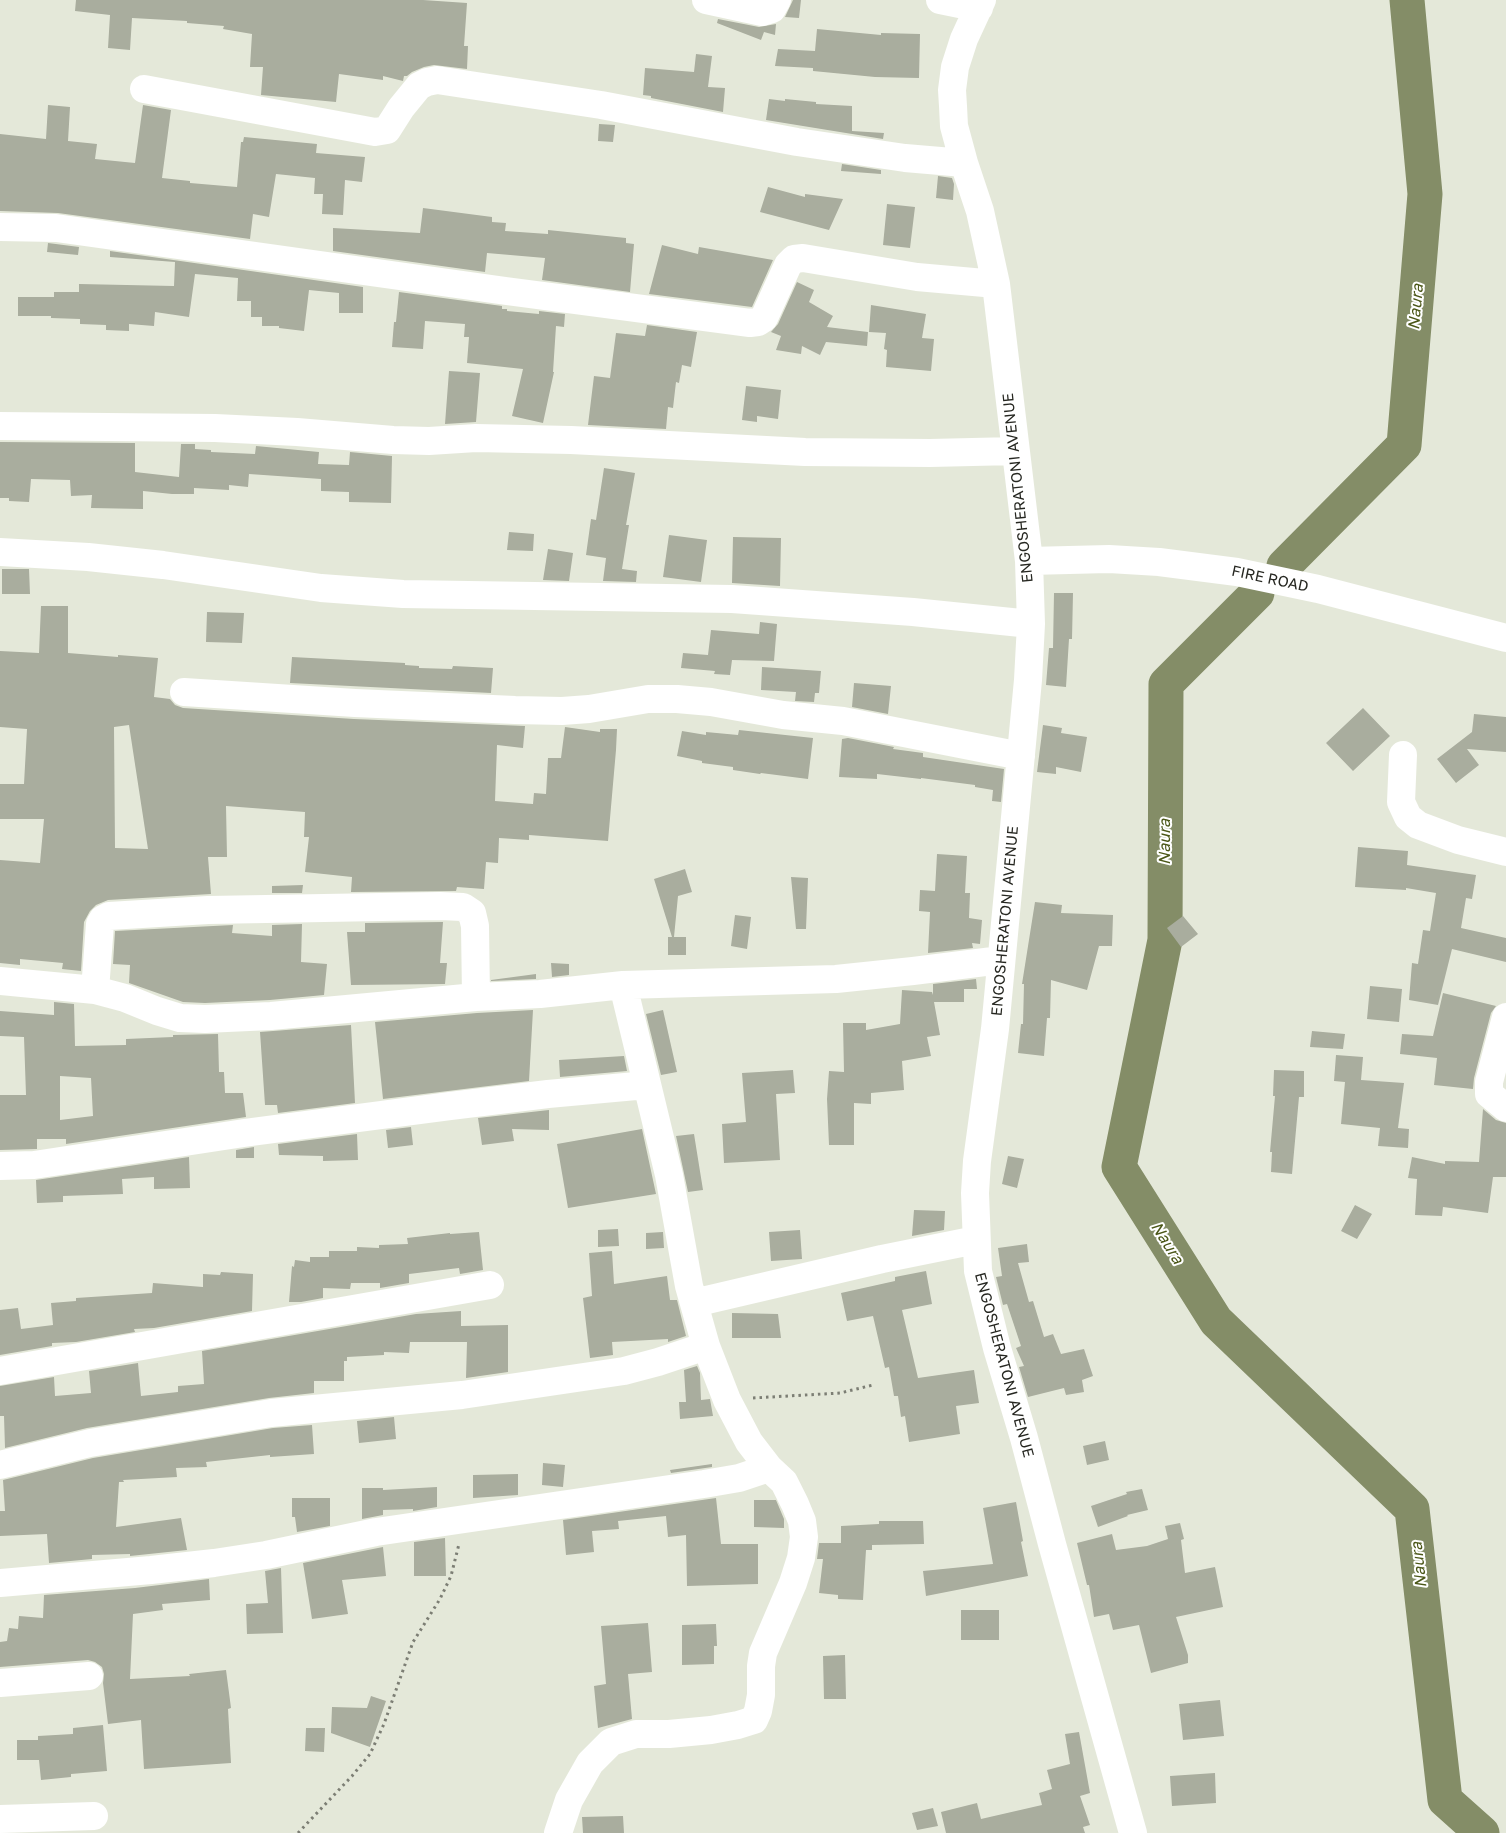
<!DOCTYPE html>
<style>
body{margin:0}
canvas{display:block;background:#e4e8d9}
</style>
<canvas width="1506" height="1833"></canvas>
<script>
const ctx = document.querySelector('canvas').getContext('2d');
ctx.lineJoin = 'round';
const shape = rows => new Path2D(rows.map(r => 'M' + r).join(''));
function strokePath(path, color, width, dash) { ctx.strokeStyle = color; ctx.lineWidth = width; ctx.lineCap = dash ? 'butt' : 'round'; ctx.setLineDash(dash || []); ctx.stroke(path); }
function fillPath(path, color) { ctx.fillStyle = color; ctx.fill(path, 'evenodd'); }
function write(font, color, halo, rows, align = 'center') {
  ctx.font = font + ' "Golos Text",sans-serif'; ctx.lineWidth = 4; ctx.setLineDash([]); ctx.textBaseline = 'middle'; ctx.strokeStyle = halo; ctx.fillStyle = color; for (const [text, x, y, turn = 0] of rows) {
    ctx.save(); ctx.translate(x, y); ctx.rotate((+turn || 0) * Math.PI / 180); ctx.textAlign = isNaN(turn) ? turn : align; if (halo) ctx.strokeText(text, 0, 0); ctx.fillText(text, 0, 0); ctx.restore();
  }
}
strokePath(shape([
 [1284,566,1404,445,1425,194,1407,0],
 [1257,593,1166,684,1165,940,1119,1167,1216,1321,1412,1509,1445,1800,1482,1833]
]), '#848d67', 35);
fillPath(shape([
 [76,0,423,0,467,3,464,46,468,46,467,69,434,65,424,67,412,72,407,76,404,76,403,81,383,76,383,80,339,74,336,102,261,95,263,67,250,67,252,34,223,29,224,26,187,23,187,21,132,18,130,50,108,48,110,15,75,11],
 [793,0,801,0,799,18,785,17],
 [718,19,759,27,776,24,775,35,764,32,761,40,717,23],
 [817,29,881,35,881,33,920,34,919,78,875,77,813,71,813,68,775,66,778,49,815,51],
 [696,54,712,56,708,87,725,88,723,112,651,98,651,96,643,95,645,68,694,72],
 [769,99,785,101,785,99,816,102,816,104,852,106,852,131,884,133,883,139,766,120],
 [48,105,70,107,68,141,97,144,95,159,135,163,143,105,171,110,162,178,190,181,190,183,237,187,241,142,243,142,244,137,317,144,316,153,365,157,362,182,345,180,343,215,322,214,323,194,314,194,315,178,276,174,269,217,253,214,250,239,58,213,0,211,0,134,46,139],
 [599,124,615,125,613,142,598,141],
 [842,164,881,170,881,174,841,171],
 [938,176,952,178,954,184,953,200,936,198],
 [768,187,805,197,805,194,843,199,829,230,760,212],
 [887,204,915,207,910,248,883,245],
 [423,208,492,217,492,222,506,223,505,231,548,234,548,230,626,238,626,243,634,244,630,292,542,280,545,258,487,253,485,272,333,251,333,228,420,233],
 [48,243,79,247,78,255,47,252],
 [662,245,698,254,699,247,773,260,752,307,649,294],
 [110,251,363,287,363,313,339,313,339,293,309,290,304,331,279,328,279,326,262,326,262,317,251,317,251,301,237,301,238,278,195,274,189,317,155,312,154,326,129,324,129,331,106,330,106,325,80,324,80,319,51,318,51,316,18,316,18,297,54,297,54,292,79,292,79,284,174,286,175,262,110,257],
 [797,282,814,290,809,302,833,316,827,327,868,332,867,346,826,342,820,355,802,346,801,354,776,350,781,336,771,332,778,324],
 [399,292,502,306,502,309,507,309,507,311,539,314,539,311,565,314,564,327,556,326,553,372,554,372,543,423,512,416,523,369,467,363,469,337,464,337,465,324,425,321,423,349,392,347,394,322,396,322],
 [871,305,926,314,922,338,934,339,931,371,886,367,887,350,884,349,886,333,869,332],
 [647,325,697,332,691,367,682,365,679,383,676,382,673,408,668,407,666,429,588,425,594,376,610,378,616,333,645,336],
 [449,371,480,373,476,422,445,424],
 [746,386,781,390,778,419,757,416,757,422,742,420],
 [0,442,135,443,135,472,179,477,181,444,195,444,195,449,211,450,211,452,255,454,256,446,319,452,318,464,349,465,350,452,392,456,391,503,349,502,349,492,321,491,321,479,249,474,248,487,229,485,229,490,194,488,194,494,172,494,143,491,143,509,91,508,92,495,71,496,70,480,31,479,29,502,9,501,9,498,0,498],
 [604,468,635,473,626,525,629,525,622,569,637,571,636,582,603,581,606,558,586,555,591,519,596,520],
 [509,532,534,534,533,551,507,550],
 [669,535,707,540,701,582,663,577],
 [733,537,781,538,780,586,732,583],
 [548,549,573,553,569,581,543,580],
 [2,569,29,569,30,594,2,594],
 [1054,593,1073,593,1072,639,1069,639,1066,687,1046,685,1049,648,1053,648],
 [41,606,68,606,68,653,118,657,118,655,158,658,154,697,170,699,175,705,183,708,354,719,525,726,523,748,497,745,495,801,533,804,534,793,546,794,548,758,561,758,565,727,600,732,600,729,617,729,616,750,608,841,529,835,529,840,499,838,498,863,486,862,484,889,457,887,456,891,351,892,352,877,305,872,309,837,304,837,305,812,226,806,227,857,208,857,211,894,108,900,96,905,90,911,84,922,81,971,62,969,63,963,20,959,20,965,0,963,0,860,40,863,44,819,0,819,0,784,24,784,27,729,0,727,0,651,39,653],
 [129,725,148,849,115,848,114,727],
 [207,612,244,613,242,643,206,642],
 [760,622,777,624,774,661,732,660,730,675,714,674,715,671,681,668,683,653,708,655,711,630,759,634],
 [292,657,405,663,405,665,419,666,419,668,452,669,453,666,493,668,491,693,290,683],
 [762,667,821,671,819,693,815,693,814,702,795,701,796,692,761,690],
 [854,683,891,686,888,714,852,707],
 [1363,708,1390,736,1353,771,1326,743],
 [1474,714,1506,717,1506,752,1467,749,1479,765,1456,783,1437,759,1472,732],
 [1043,725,1062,728,1061,733,1087,737,1081,772,1056,767,1056,774,1037,772],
 [739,730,813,738,808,779,761,773,760,774,733,770,733,767,702,763,702,761,677,756,682,731,706,735,706,732,738,735],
 [848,738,894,747,893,749,923,753,923,757,1004,769,1001,802,992,801,993,790,975,787,975,785,921,778,921,779,877,774,877,779,839,777,842,739],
 [1358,847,1408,851,1407,865,1476,875,1472,899,1466,898,1461,928,1506,938,1506,962,1452,949,1438,1005,1409,1000,1412,963,1418,964,1423,930,1430,931,1436,893,1406,888,1406,890,1355,887],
 [937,854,967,856,965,893,970,893,969,918,982,920,980,944,972,943,973,948,928,953,930,912,919,911,920,890,935,891],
 [685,869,692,892,678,896,674,937,686,937,686,955,668,955,668,937,672,937,654,879],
 [791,877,808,878,806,929,796,929],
 [303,885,302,893,272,893,272,886],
 [1035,902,1062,905,1061,913,1113,915,1112,946,1099,946,1087,990,1051,980,1050,1018,1047,1018,1044,1056,1018,1053,1021,1024,1023,1024,1024,984,1022,984],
 [735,915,751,917,747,949,731,946],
 [1183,916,1198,934,1181,947,1167,928],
 [443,922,440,963,447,963,445,984,351,985,347,932,365,932,365,923],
 [302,924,301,962,327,964,324,995,270,1000,205,1003,183,1002,129,983,130,965,113,964,115,931,233,925,232,933,272,936,272,925],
 [551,963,569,964,569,975,552,977],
 [536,974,536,979,491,981,491,980],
 [976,979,977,989,964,989,964,1002,934,1002,940,1035,927,1037,931,1056,902,1061,904,1090,871,1093,871,1104,854,1103,854,1145,829,1145,827,1099,829,1071,844,1072,843,1023,866,1023,866,1030,900,1024,902,990,932,992,933,995,933,984],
 [1370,986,1402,989,1399,1022,1367,1019],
 [1443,993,1496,1006,1491,1013,1474,1078,1473,1089,1434,1085,1437,1058,1400,1054,1402,1034,1433,1036],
 [54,1002,74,1004,75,1046,126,1045,126,1039,173,1037,173,1035,218,1034,219,1072,224,1072,225,1093,243,1093,246,1117,66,1144,66,1139,37,1139,37,1149,0,1150,0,1095,26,1095,24,1037,0,1036,0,1011,54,1015],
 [60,1076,91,1078,93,1116,60,1120],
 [533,1010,529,1081,383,1099,375,1022,477,1013],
 [663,1010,677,1072,661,1075,646,1014],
 [351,1025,355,1103,278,1113,277,1105,265,1105,260,1032],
 [1312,1031,1345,1034,1343,1049,1310,1047],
 [1336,1055,1363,1057,1361,1080,1404,1083,1398,1128,1409,1129,1408,1148,1378,1146,1380,1128,1341,1124,1345,1082,1334,1081],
 [624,1056,627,1071,560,1077,559,1060],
 [793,1070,795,1093,776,1094,780,1160,724,1163,722,1124,746,1122,742,1073],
 [1274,1070,1304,1071,1304,1097,1299,1097,1292,1174,1271,1172,1272,1152,1270,1152,1275,1096,1273,1096],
 [1483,1109,1496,1120,1506,1123,1506,1177,1493,1177,1488,1213,1443,1207,1442,1216,1415,1215,1417,1179,1408,1178,1412,1157,1445,1164,1445,1161,1479,1162],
 [549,1110,549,1130,512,1129,514,1141,482,1145,478,1118],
 [411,1127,413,1145,388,1148,386,1130],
 [642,1129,656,1194,568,1208,557,1144],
 [357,1134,358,1160,323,1161,323,1156,279,1155,278,1144],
 [694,1134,703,1190,688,1192,676,1136],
 [254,1147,254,1158,236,1158,236,1150],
 [1008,1156,1024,1159,1017,1188,1002,1184],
 [189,1157,190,1188,154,1189,154,1177,122,1179,123,1194,63,1196,63,1202,37,1203,36,1180],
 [1355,1205,1372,1214,1357,1239,1341,1231],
 [914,1210,945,1211,944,1230,912,1236],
 [618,1229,619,1246,598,1247,598,1230],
 [800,1230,802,1259,771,1261,769,1232],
 [479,1232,483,1270,460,1274,459,1268,409,1274,409,1283,380,1288,380,1283,351,1283,350,1289,323,1288,323,1298,301,1302,289,1302,292,1266,294,1267,295,1260,310,1262,310,1257,329,1257,329,1251,357,1251,357,1247,379,1248,379,1245,408,1244,407,1238,450,1233,450,1234],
 [663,1232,664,1248,646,1249,646,1233],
 [1027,1244,1029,1262,1018,1263,1029,1302,1033,1301,1044,1337,1053,1334,1061,1354,1084,1349,1093,1376,1082,1380,1084,1392,1066,1395,1064,1388,1028,1397,1019,1367,1024,1366,1016,1348,1021,1346,1007,1304,1003,1305,996,1277,1002,1276,998,1248],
 [612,1251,614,1284,667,1276,670,1300,677,1300,686,1336,668,1342,668,1339,612,1342,613,1355,590,1358,583,1298,592,1296,589,1253],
 [926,1271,932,1304,902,1310,918,1378,974,1370,979,1403,956,1406,960,1434,909,1442,905,1416,901,1417,898,1396,894,1396,889,1367,885,1368,873,1316,847,1321,841,1293,895,1281,895,1277],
 [221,1272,253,1274,252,1311,154,1328,134,1329,135,1332,76,1342,52,1343,52,1346,0,1355,0,1310,18,1308,21,1329,53,1325,51,1303,76,1301,76,1298,152,1293,153,1283,203,1287,203,1274,220,1275],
 [461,1311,461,1326,508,1325,508,1372,466,1378,467,1342,410,1342,409,1353,384,1352,384,1355,347,1357,347,1361,344,1361,344,1381,314,1381,314,1393,269,1398,87,1428,5,1448,4,1416,0,1416,0,1386,54,1377,55,1396,91,1393,89,1371,138,1363,141,1396,178,1392,178,1386,204,1384,202,1351,416,1314],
 [732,1313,778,1314,781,1338,732,1338],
 [697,1366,700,1373,701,1400,710,1399,713,1416,680,1419,679,1402,686,1402,684,1370],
 [394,1417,396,1439,359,1443,357,1421],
 [312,1425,314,1454,270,1457,270,1455,206,1462,207,1467,176,1468,177,1477,123,1480,124,1482,119,1482,116,1527,181,1518,187,1550,130,1556,130,1554,92,1555,92,1559,49,1563,47,1534,0,1536,0,1511,5,1511,3,1480,93,1458,273,1428],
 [1105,1441,1109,1460,1087,1465,1083,1446],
 [543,1463,565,1465,563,1487,542,1485],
 [712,1464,712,1467,671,1473,670,1470],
 [518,1474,518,1495,473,1498,473,1475],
 [437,1487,437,1507,413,1511,413,1509,383,1510,383,1515,362,1519,362,1488,383,1488,383,1490],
 [1142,1489,1148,1510,1127,1515,1128,1516,1098,1527,1091,1506,1127,1494,1126,1492],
 [292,1498,330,1498,330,1526,297,1532,295,1517,292,1517],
 [716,1498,721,1544,758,1544,758,1584,687,1586,686,1535,668,1537,666,1516,618,1521,619,1529,592,1531,594,1552,566,1555,563,1520],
 [754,1500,776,1500,784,1519,784,1528,754,1527],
 [1016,1502,1023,1541,1021,1542,1028,1576,926,1596,923,1571,993,1564,983,1508],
 [879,1521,923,1521,924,1544,872,1545,872,1550,866,1550,863,1600,838,1599,838,1595,819,1593,823,1559,817,1559,819,1543,841,1543,841,1526,879,1524],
 [1180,1523,1184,1539,1181,1540,1185,1573,1215,1567,1223,1607,1176,1617,1188,1655,1188,1663,1151,1673,1139,1625,1113,1630,1109,1614,1094,1617,1089,1585,1087,1585,1077,1543,1112,1534,1116,1550,1147,1546,1168,1539,1165,1526],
 [445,1538,446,1576,414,1576,414,1542],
 [383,1547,386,1576,342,1580,348,1614,312,1619,303,1563],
 [281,1568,283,1633,247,1634,246,1604,268,1603,265,1571],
 [209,1579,210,1600,162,1604,163,1610,133,1614,130,1679,190,1676,189,1674,226,1670,231,1708,228,1709,231,1763,144,1769,141,1720,108,1724,103,1683,104,1674,102,1667,95,1662,88,1660,0,1667,0,1642,7,1641,9,1628,18,1629,19,1616,43,1618,44,1595,135,1588],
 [961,1610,999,1610,999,1640,961,1640],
 [648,1623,652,1672,628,1674,632,1719,598,1728,594,1686,606,1684,601,1626],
 [716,1624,717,1646,714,1646,714,1664,682,1665,682,1625],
 [845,1655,846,1699,824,1699,823,1656],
 [371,1696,386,1701,370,1747,331,1733,332,1707,367,1708],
 [1220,1700,1224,1736,1183,1740,1179,1704],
 [103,1725,107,1771,71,1774,71,1777,41,1780,39,1760,17,1760,17,1740,38,1740,38,1736,73,1734,73,1728],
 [306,1728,325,1728,324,1752,305,1751],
 [1079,1732,1090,1793,1080,1796,1090,1825,1083,1827,1085,1833,946,1833,941,1812,977,1803,981,1819,1042,1805,1039,1793,1052,1789,1047,1770,1070,1764,1065,1734],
 [1215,1773,1216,1803,1172,1806,1170,1776],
 [933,1808,938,1826,917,1830,912,1813],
 [623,1816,624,1833,583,1833,582,1817]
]), '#a9ad9e');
strokePath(shape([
 [753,1398,840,1393,873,1385],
 [298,1833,352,1776,370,1754,384,1724,413,1642,440,1599,451,1576,459,1544]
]), '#7c7e74', 3, [2.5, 4]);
strokePath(shape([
 [706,0,762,12,772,9,777,0],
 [940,0,979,8],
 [982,0,964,39,955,67,952,90,953,106,954,126,964,163,980,211,996,284,1029,561,1031,624,1028,680,995,1029,977,1161,975,1193,978,1271,997,1348,1024,1438,1052,1544,1133,1833],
 [144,89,375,132,387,130,401,108,419,86,427,82,437,80,601,105,797,142,905,158,964,163],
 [0,227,56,228,506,291,750,323,758,322,764,318,788,265,794,259,803,258,917,277,996,284],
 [0,426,215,428,297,432,393,440,429,441,476,438,571,440,805,452,930,453,1015,451],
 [0,552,88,557,163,565,321,588,403,594,732,599,913,612,1031,624],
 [1029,561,1109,559,1159,562,1237,572,1318,589,1506,638],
 [184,692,355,703,515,710,562,711,589,709,648,699,677,699,711,702,783,715,843,721,1021,756],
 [1403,755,1401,802,1408,817,1418,825,1458,840,1506,852],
 [0,981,95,990,125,998,157,1011,180,1018,205,1019,271,1016,476,997,540,994,623,985,836,979,913,971,1001,960],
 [95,990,100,924,103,919,109,916,208,910,440,906,463,907,472,913,475,926,476,997],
 [1506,1017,1489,1082,1489,1094,1506,1108],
 [0,1166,34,1165,244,1133,450,1106,548,1094,647,1085],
 [694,1303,882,1259,976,1240],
 [0,1371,490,1285],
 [0,1465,90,1443,271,1413,462,1395,624,1371,658,1362,706,1346],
 [0,1583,151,1570,214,1563,266,1555,376,1532,704,1484,739,1478,769,1468],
 [0,1683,89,1676],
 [0,1819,94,1816],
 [558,1833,569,1800,590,1763,611,1742,636,1734,669,1734,711,1730,738,1725,754,1720,758,1711,761,1695,761,1666,763,1653,793,1583,801,1558,804,1537,802,1521,795,1504,784,1482,769,1468,749,1442,727,1400,706,1346,689,1286,669,1175,623,985]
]), '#fff', 28);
write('15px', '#262721', '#fff', [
 ["ENGOSHERATONI AVENUE",1018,488,-96],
 ["FIRE ROAD",1270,579,12],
 ["ENGOSHERATONI AVENUE",1005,921,-85],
 ["ENGOSHERATONI AVENUE",1004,1365,75]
]);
write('italic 16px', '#4b5718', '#fff', [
 ["Naura",1416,307,-85],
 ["Naura",1165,842,-90],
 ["Naura",1167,1243,58],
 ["Naura",1419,1565,-96]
]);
</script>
